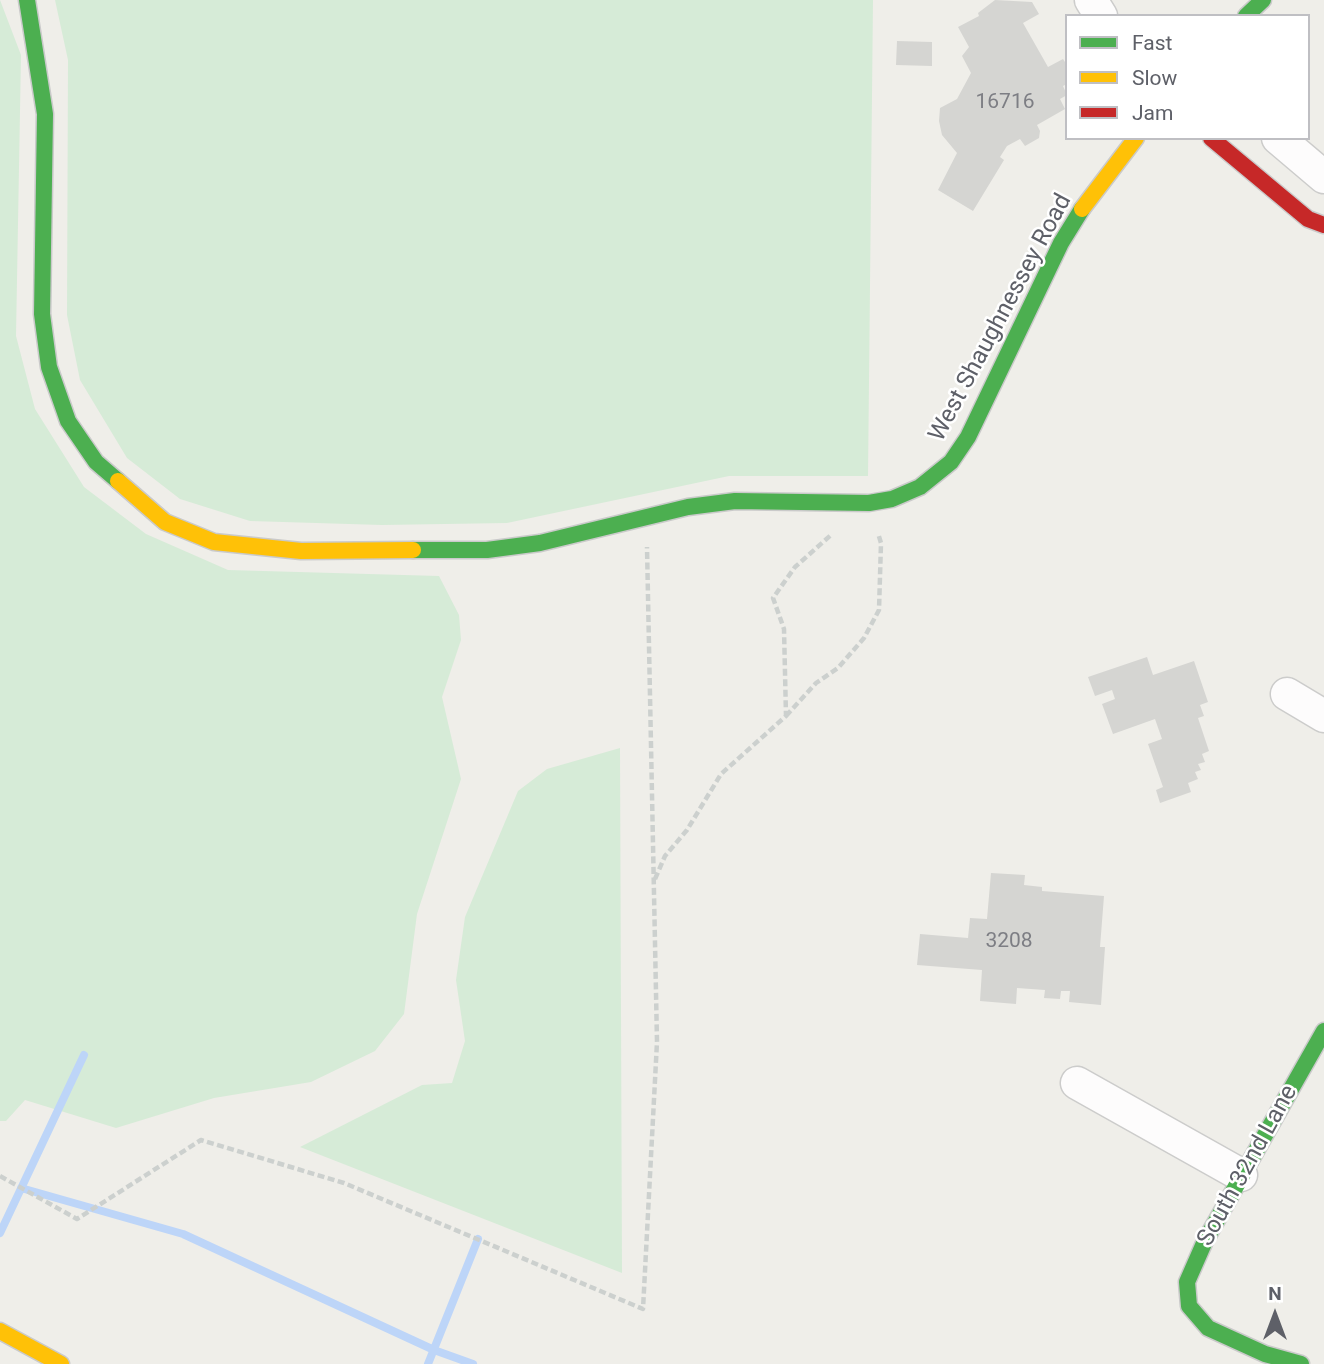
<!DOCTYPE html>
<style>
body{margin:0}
#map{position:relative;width:1324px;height:1364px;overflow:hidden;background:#efeee9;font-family:Roboto,sans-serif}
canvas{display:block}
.legend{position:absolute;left:1065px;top:14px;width:245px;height:126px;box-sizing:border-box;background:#fff;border:2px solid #bfbfc3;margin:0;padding:9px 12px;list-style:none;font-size:21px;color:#5e6068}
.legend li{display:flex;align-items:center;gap:14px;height:35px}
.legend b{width:35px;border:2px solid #bfbfc3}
.north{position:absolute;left:1240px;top:1280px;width:70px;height:70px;-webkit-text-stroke:5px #fff;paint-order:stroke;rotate:0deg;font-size:19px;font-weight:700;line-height:28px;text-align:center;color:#5e6068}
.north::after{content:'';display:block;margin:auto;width:24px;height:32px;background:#5e6068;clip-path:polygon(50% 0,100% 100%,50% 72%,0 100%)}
</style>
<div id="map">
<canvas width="1324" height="1364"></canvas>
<ul class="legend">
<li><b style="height:9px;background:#4caf50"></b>Fast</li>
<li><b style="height:9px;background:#ffc107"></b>Slow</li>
<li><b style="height:9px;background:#c62828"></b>Jam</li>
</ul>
<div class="north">N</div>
</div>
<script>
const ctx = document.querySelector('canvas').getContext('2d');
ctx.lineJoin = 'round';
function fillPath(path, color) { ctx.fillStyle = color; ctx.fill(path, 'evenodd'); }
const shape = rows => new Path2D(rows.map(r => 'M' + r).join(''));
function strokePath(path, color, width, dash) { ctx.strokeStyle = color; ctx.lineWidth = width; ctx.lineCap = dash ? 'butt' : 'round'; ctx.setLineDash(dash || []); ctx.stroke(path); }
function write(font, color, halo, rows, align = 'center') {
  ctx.font = font + ' Roboto,sans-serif'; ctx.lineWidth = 5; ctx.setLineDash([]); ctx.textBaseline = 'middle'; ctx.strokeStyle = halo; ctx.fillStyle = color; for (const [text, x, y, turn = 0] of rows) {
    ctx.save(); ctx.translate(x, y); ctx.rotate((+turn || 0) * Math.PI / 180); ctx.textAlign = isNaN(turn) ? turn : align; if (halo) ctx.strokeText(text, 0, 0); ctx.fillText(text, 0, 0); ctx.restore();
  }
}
fillPath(shape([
 [0,0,21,55,16,336,35,409,84,487,146,534,228,570,439,576,459,615,461,640,442,697,461,779,417,914,404,1014,375,1051,311,1082,214,1098,116,1128,25,1100,6,1121,0,1121],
 [55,0,873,0,868,476,729,476,507,523,382,525,250,521,180,499,127,458,80,380,67,315,68,60],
 [620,748,622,1273,300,1147,422,1085,452,1083,465,1041,456,980,465,917,518,791,547,769]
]), '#d6ebd7');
strokePath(shape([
 [21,1188,183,1234,434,1350,473,1364],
 [0,1233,84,1055],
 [428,1364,478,1239]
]), '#bdd5f8', 8);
fillPath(shape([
 [995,0,1032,2,1039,14,1023,23,1048,67,1063,59,1067,65,1067,84,1063,86,1067,95,1060,99,1065,109,1037,125,1040,131,1039,138,1025,146,1020,139,1007,146,1000,157,1004,160,973,211,938,190,957,153,942,135,939,121,940,108,957,99,971,73,962,56,969,47,958,27,979,16,978,13],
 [897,41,932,42,932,66,896,65],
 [1147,657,1153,675,1194,661,1208,702,1200,705,1204,716,1198,718,1209,751,1202,754,1205,762,1198,764,1201,770,1195,772,1198,779,1188,783,1191,792,1160,803,1156,790,1163,787,1148,744,1162,739,1155,719,1113,734,1102,704,1115,699,1112,690,1095,696,1088,677],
 [991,873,1025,875,1024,885,1042,887,1042,891,1104,896,1100,947,1105,947,1101,1005,1069,1002,1070,991,1061,991,1060,999,1044,998,1045,990,1017,988,1016,1004,980,1001,982,970,917,965,920,934,968,938,970,918,987,919]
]), '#d5d5d2');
const street = shape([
 [1091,0,1101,16],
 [1278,138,1324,177],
 [1287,694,1324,716],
 [1077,1083,1241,1175]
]);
const fast = shape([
 [27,0,45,114,42,314,49,367,68,421,96,462,118,481],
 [1246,16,1263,0],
 [413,550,487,550,540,543,688,507,735,501,869,503,892,499,920,487,951,462,968,437,1061,243,1082,209],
 [1301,1364,1265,1354,1208,1328,1189,1306,1187,1282,1205,1241,1324,1031]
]);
const slow = shape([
 [1082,209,1136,138],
 [118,481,165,522,214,542,301,551,413,550],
 [0,1331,61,1364]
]);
const jam = shape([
 [1211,138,1308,219,1324,225]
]);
strokePath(street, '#cccccb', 35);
strokePath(fast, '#cacaca', 19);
strokePath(slow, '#cacaca', 19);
strokePath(jam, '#cacaca', 19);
strokePath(shape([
 [786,716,816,683,838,668,864,638,879,610,881,543,878,533],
 [655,879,665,856,687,830,721,774,786,716,784,629,773,598,795,567,831,535],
 [0,1176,77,1219,201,1140,344,1183,643,1309,657,1042,647,547]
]), '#ccd0ce', 4.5, [7, 3.5]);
strokePath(street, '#fdfcfc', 32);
strokePath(fast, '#4caf50', 16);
strokePath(slow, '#ffc107', 16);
strokePath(jam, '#c62828', 16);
write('21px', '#7d7e84', null, [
 ["16716",1005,103],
 ["3208",1009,942]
]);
write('24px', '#5e6068', '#fff', [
 ["West Shaughnessey Road",1001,318,-62],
 ["South 32nd Lane",1248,1166,-61]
]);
</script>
